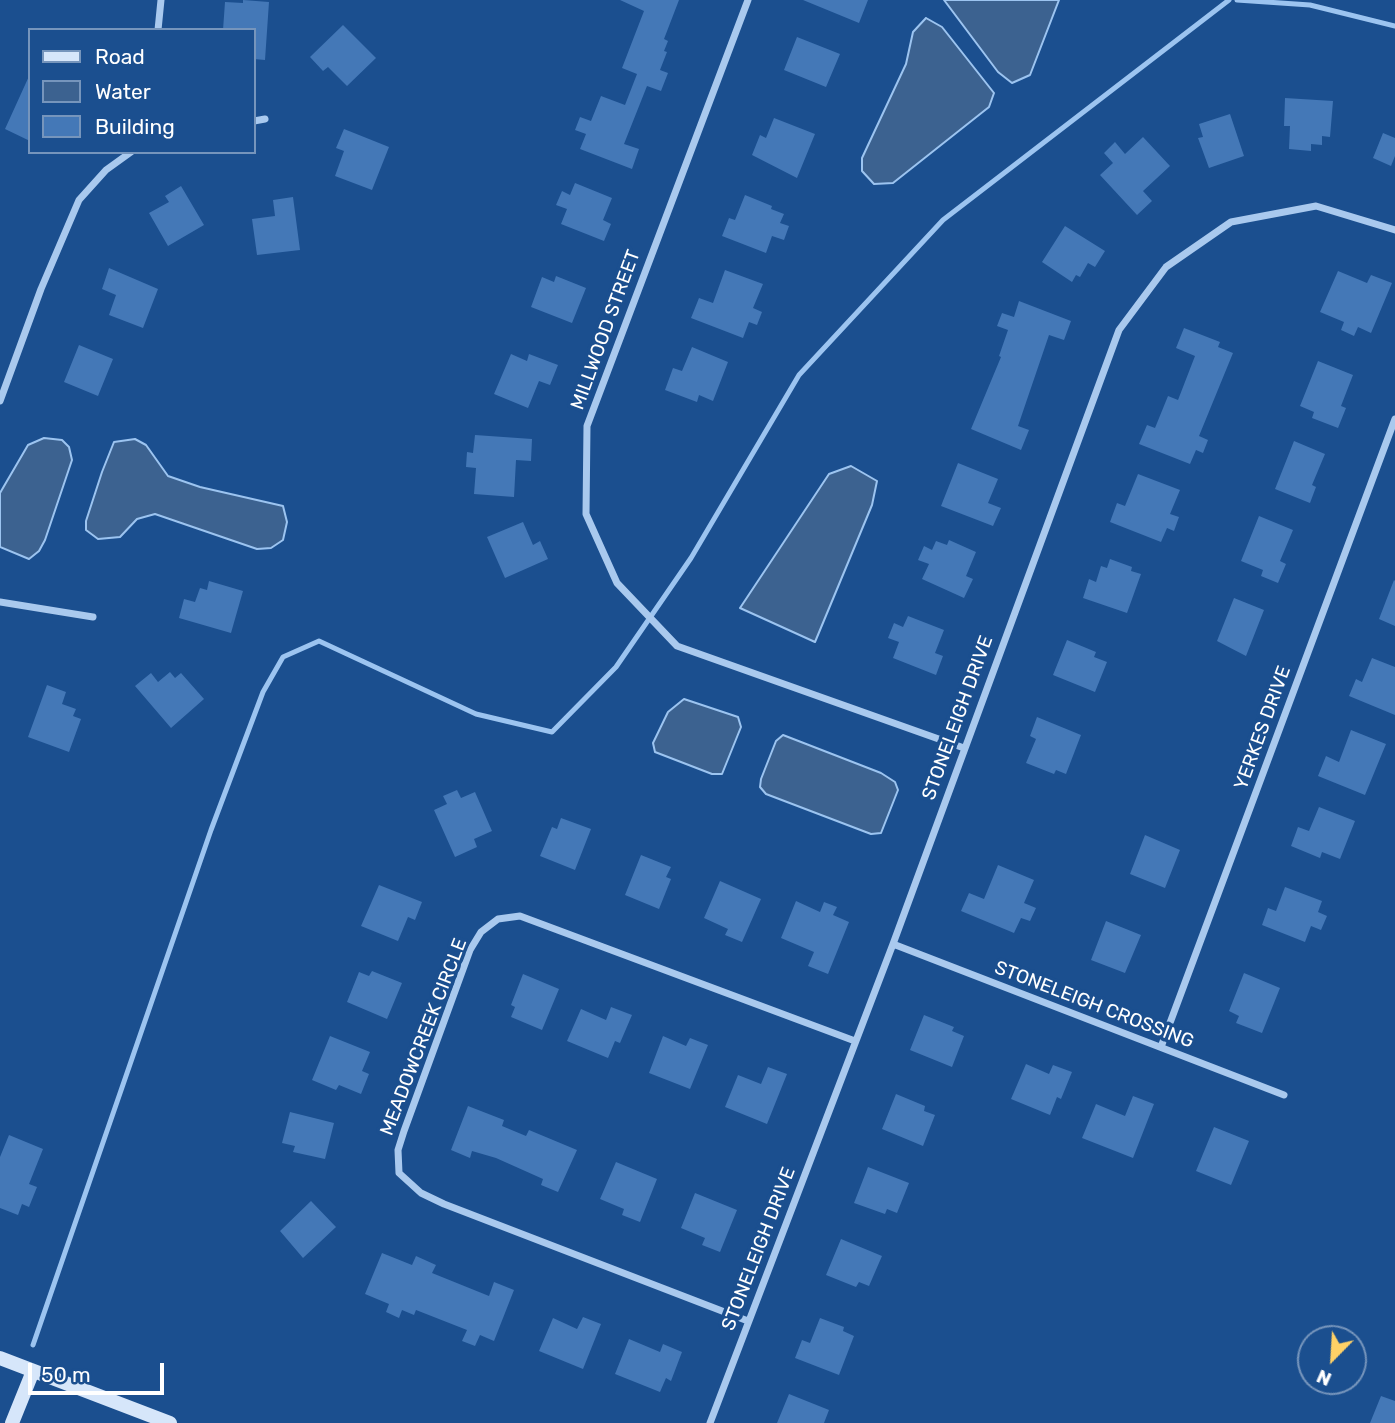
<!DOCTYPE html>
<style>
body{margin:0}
#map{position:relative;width:1395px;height:1423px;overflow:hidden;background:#1b4f8f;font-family:Rubik,sans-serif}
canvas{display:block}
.legend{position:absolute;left:28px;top:28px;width:228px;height:126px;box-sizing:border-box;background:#1b4f8f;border:2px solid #7695bc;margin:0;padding:9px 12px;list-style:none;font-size:21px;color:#fff}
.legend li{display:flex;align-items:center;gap:14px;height:35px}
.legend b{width:35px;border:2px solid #7695bc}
.north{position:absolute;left:1297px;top:1325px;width:70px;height:70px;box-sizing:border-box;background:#1b4f8f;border:2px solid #7695bc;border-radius:50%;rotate:204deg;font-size:19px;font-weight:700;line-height:28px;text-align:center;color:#fff}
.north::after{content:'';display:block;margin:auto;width:24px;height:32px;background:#ffd166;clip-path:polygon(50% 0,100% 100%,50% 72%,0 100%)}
.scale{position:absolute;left:28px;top:1363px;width:136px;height:32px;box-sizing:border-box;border:4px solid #fff;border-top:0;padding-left:9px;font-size:21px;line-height:24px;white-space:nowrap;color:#fff;-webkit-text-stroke:5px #1b4f8f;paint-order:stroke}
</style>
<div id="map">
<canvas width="1395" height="1423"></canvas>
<ul class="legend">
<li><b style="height:9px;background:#d6e6fa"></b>Road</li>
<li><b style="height:19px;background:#3c6290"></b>Water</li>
<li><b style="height:19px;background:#4478b7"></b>Building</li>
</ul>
<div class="north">N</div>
<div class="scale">50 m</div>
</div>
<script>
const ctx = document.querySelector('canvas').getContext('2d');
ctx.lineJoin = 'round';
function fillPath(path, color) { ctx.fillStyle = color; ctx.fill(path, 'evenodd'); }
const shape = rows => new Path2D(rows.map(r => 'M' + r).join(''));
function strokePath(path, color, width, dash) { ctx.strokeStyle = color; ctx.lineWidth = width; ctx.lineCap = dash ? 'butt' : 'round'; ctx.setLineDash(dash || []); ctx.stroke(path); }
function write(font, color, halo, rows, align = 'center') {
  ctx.font = font + ' Rubik,sans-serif'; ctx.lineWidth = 7; ctx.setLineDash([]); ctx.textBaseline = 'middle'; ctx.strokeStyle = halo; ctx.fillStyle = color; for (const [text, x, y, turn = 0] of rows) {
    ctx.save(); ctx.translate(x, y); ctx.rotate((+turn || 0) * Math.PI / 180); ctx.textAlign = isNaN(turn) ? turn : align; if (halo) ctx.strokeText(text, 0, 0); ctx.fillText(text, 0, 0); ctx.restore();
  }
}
const water = shape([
 [944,0,1059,0,1030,75,1012,83,998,72,944,0],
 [926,18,942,27,994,93,989,107,893,183,874,184,862,171,862,158,906,64,913,32,926,18],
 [44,438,62,440,69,447,72,460,45,540,39,551,29,559,0,547,0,493,28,445,44,438],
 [135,439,146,445,168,476,200,487,283,506,287,522,283,540,271,548,257,549,155,514,137,519,120,537,98,539,86,530,86,521,102,472,114,442,135,439],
 [851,466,877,481,872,505,815,642,740,608,829,474,851,466],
 [684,699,738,717,741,727,722,774,712,774,655,752,653,743,668,712,684,699],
 [783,735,881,773,895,782,898,790,881,833,871,834,766,794,760,787,761,779,776,741,783,735]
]);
fillPath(water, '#3c6290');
strokePath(water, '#9cc4f0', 2);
strokePath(shape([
 [1237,0,1310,5,1395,26],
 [33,1345,211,830,263,692,283,657,319,641,476,714,552,732,616,667,691,558,799,375,943,220,1229,0]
]), '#9cc4f0', 5);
fillPath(shape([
 [243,0,269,2,265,60,254,59,254,30,223,30,225,2,243,3],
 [620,0,679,0,664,39,668,41,664,51,667,52,660,70,668,73,661,91,647,86,624,144,639,149,632,169,580,149,586,134,575,130,580,117,591,121,601,96,625,105,637,74,622,68,644,11],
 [803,0,868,0,859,23],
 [343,25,376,58,347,86,328,67,323,71,310,57],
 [797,37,840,54,826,87,784,70],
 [30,74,30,141,5,129],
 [1285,98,1333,101,1330,137,1322,136,1322,145,1311,144,1311,151,1289,149,1290,126,1284,126],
 [1230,114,1244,156,1209,168,1198,138,1203,137,1199,124],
 [774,118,815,134,797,178,752,155,760,135,766,138],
 [344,129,389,147,372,190,335,176,344,151,336,148],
 [1383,133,1395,138,1395,156,1391,166,1373,158],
 [1143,137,1170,166,1143,191,1152,201,1137,215,1100,175,1113,163,1104,153,1115,142,1125,154],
 [575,183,612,198,603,220,611,224,604,241,561,224,567,209,556,205,562,191,570,195],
 [181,186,204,225,168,246,149,213,169,202,165,196],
 [745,195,772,206,771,209,784,214,780,223,789,226,784,240,772,236,766,253,722,236,729,218,735,220],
 [293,197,300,250,257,255,252,219,275,216,273,200],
 [1065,226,1105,251,1095,267,1088,263,1080,277,1076,275,1072,282,1042,262],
 [109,268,158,289,143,328,109,315,116,295,102,289],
 [725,270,763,284,753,308,762,312,757,325,749,322,743,338,691,318,699,298,713,303],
 [1338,271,1367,283,1371,275,1392,283,1371,333,1358,327,1354,336,1341,330,1344,322,1320,312],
 [556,276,586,288,572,323,531,307,542,277,554,282],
 [1019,301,1071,321,1064,340,1049,335,1018,426,1029,430,1021,450,971,429,1001,357,999,356,1008,330,997,326,1002,313,1014,317],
 [1184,328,1220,342,1218,347,1233,353,1199,436,1208,440,1203,453,1196,450,1190,464,1139,444,1147,425,1155,428,1168,396,1178,400,1195,356,1176,348],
 [79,345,113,359,98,396,64,382],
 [692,347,728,362,713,401,699,395,697,402,665,390,673,368,682,371],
 [511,354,527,361,529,354,558,365,550,385,539,381,528,408,494,394],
 [1318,361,1353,375,1341,406,1346,408,1338,428,1312,418,1314,412,1300,406],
 [475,435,532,439,531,461,516,460,514,497,474,494,476,468,466,467,467,452,473,453],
 [1294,441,1325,454,1312,485,1316,487,1310,503,1275,489],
 [958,463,998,479,988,503,1001,508,993,526,941,506],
 [1138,474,1180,490,1170,514,1179,517,1174,531,1167,528,1161,542,1110,522,1117,503,1125,506],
 [1259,516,1293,530,1280,561,1286,564,1278,583,1261,576,1263,570,1241,561],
 [523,522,533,545,540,541,548,559,505,578,487,537],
 [949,540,976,552,966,576,973,579,964,598,922,579,929,564,918,560,924,546,932,550,936,541,947,545],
 [1110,559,1132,567,1131,571,1141,574,1127,613,1083,598,1089,579,1096,582,1101,566,1107,568],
 [1394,580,1395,581,1395,626,1379,619],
 [209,581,243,591,231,633,179,618,184,599,195,602,200,588,207,590],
 [1234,598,1264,610,1246,656,1217,641],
 [908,616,944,630,935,653,943,656,936,675,893,658,899,642,888,638,894,623,903,627],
 [1067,640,1096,652,1094,657,1107,662,1095,692,1053,675],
 [1372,658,1395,667,1395,715,1349,696,1356,679,1362,682],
 [170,672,175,678,181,673,204,699,171,728,135,686,151,673,158,682],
 [47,685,66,692,62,704,76,709,73,716,81,719,69,752,28,737],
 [1037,717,1081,735,1066,774,1056,770,1054,774,1026,763,1036,739,1030,736],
 [1351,730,1386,744,1365,795,1318,776,1326,756,1339,762],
 [457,790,461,798,475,792,492,831,474,839,477,847,455,857,434,810,447,804,443,796],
 [1319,807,1355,821,1340,859,1322,852,1320,858,1291,846,1298,827,1309,831],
 [561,818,591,829,575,870,540,856,552,827,557,829],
 [1145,835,1180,850,1165,888,1130,874],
 [641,855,671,867,666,877,671,879,659,909,625,895],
 [998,865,1034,880,1024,903,1036,908,1030,921,1021,918,1014,933,961,911,969,893,984,899],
 [720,881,761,899,742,942,725,935,728,929,704,918],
 [379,885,422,902,415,920,408,917,398,941,361,926],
 [1285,887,1322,901,1318,912,1327,916,1321,930,1311,926,1305,942,1262,925,1268,908,1276,911],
 [796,901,820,912,824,902,837,907,833,915,849,922,828,974,808,966,814,952,781,938],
 [1106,921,1141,935,1125,973,1091,960],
 [372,971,402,983,387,1019,347,1002,359,972,369,976],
 [1244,973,1280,988,1262,1033,1236,1023,1239,1016,1229,1011],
 [523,974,559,989,542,1030,511,1017,515,1007,511,1005],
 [611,1007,632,1015,620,1043,615,1041,608,1058,567,1041,581,1009,606,1020],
 [924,1015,954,1027,952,1031,964,1036,952,1067,910,1050],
 [330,1036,370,1052,362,1071,369,1074,361,1094,339,1085,336,1090,312,1080],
 [663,1036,686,1046,690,1038,708,1045,690,1089,649,1073],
 [1026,1064,1049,1074,1053,1065,1072,1072,1061,1099,1057,1097,1050,1115,1011,1099],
 [768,1067,787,1074,767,1124,725,1107,738,1075,761,1084],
 [896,1094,925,1106,924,1111,935,1115,923,1146,882,1129],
 [1133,1096,1154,1104,1133,1158,1082,1138,1096,1104,1125,1116],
 [468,1106,504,1120,502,1126,526,1136,529,1130,577,1150,558,1192,541,1185,543,1179,496,1158,472,1151,470,1158,451,1150],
 [290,1112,334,1123,325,1159,293,1152,295,1146,282,1143],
 [1214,1127,1249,1141,1231,1185,1196,1171],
 [9,1135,43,1149,29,1184,37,1187,29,1207,22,1204,18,1215,0,1208,0,1157],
 [616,1162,657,1179,640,1222,622,1215,624,1209,600,1199],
 [868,1167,909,1183,897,1213,887,1209,885,1214,854,1203],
 [695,1193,737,1210,720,1252,702,1245,705,1238,681,1228],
 [311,1201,336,1227,303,1258,280,1231],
 [841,1239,882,1256,869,1286,859,1282,856,1287,826,1275],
 [382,1253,412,1265,416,1256,436,1265,432,1273,489,1296,494,1282,514,1290,494,1341,480,1335,475,1346,462,1341,467,1330,416,1310,414,1315,402,1310,399,1318,386,1312,389,1304,365,1294],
 [583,1317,601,1324,583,1369,539,1351,553,1318,577,1329],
 [820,1318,844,1327,843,1331,854,1336,839,1375,795,1358,802,1340,810,1343],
 [629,1339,660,1352,663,1344,682,1352,671,1381,666,1378,660,1392,615,1374],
 [789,1394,829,1410,824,1423,777,1423],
 [1381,1396,1395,1401,1395,1423,1370,1423]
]), '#4478b7');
strokePath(shape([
 [748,0,587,426,586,514,617,583,677,646,964,748],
 [158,30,161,0],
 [254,121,265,119],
 [0,401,41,289,79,200,106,170,131,152],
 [0,602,93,617],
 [893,944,1284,1095],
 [1161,1047,1395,419],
 [748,1321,444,1204,421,1193,399,1173,398,1150,404,1131,470,950,481,932,498,919,520,916,855,1041],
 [710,1423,893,944,1119,330,1166,267,1231,222,1316,206,1395,230]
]), '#a9c9ee', 7);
strokePath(shape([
 [0,1358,170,1423],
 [12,1423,33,1371]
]), '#d6e6fa', 14);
write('19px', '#fff', '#1b4f8f', [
 ["MILLWOOD STREET",606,330,-70],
 ["STONELEIGH DRIVE",958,718,-70],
 ["YERKES DRIVE",1263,728,-70],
 ["STONELEIGH CROSSING",1094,1005,21],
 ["MEADOWCREEK CIRCLE",424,1037,-69],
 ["STONELEIGH DRIVE",759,1249,-69]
]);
</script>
